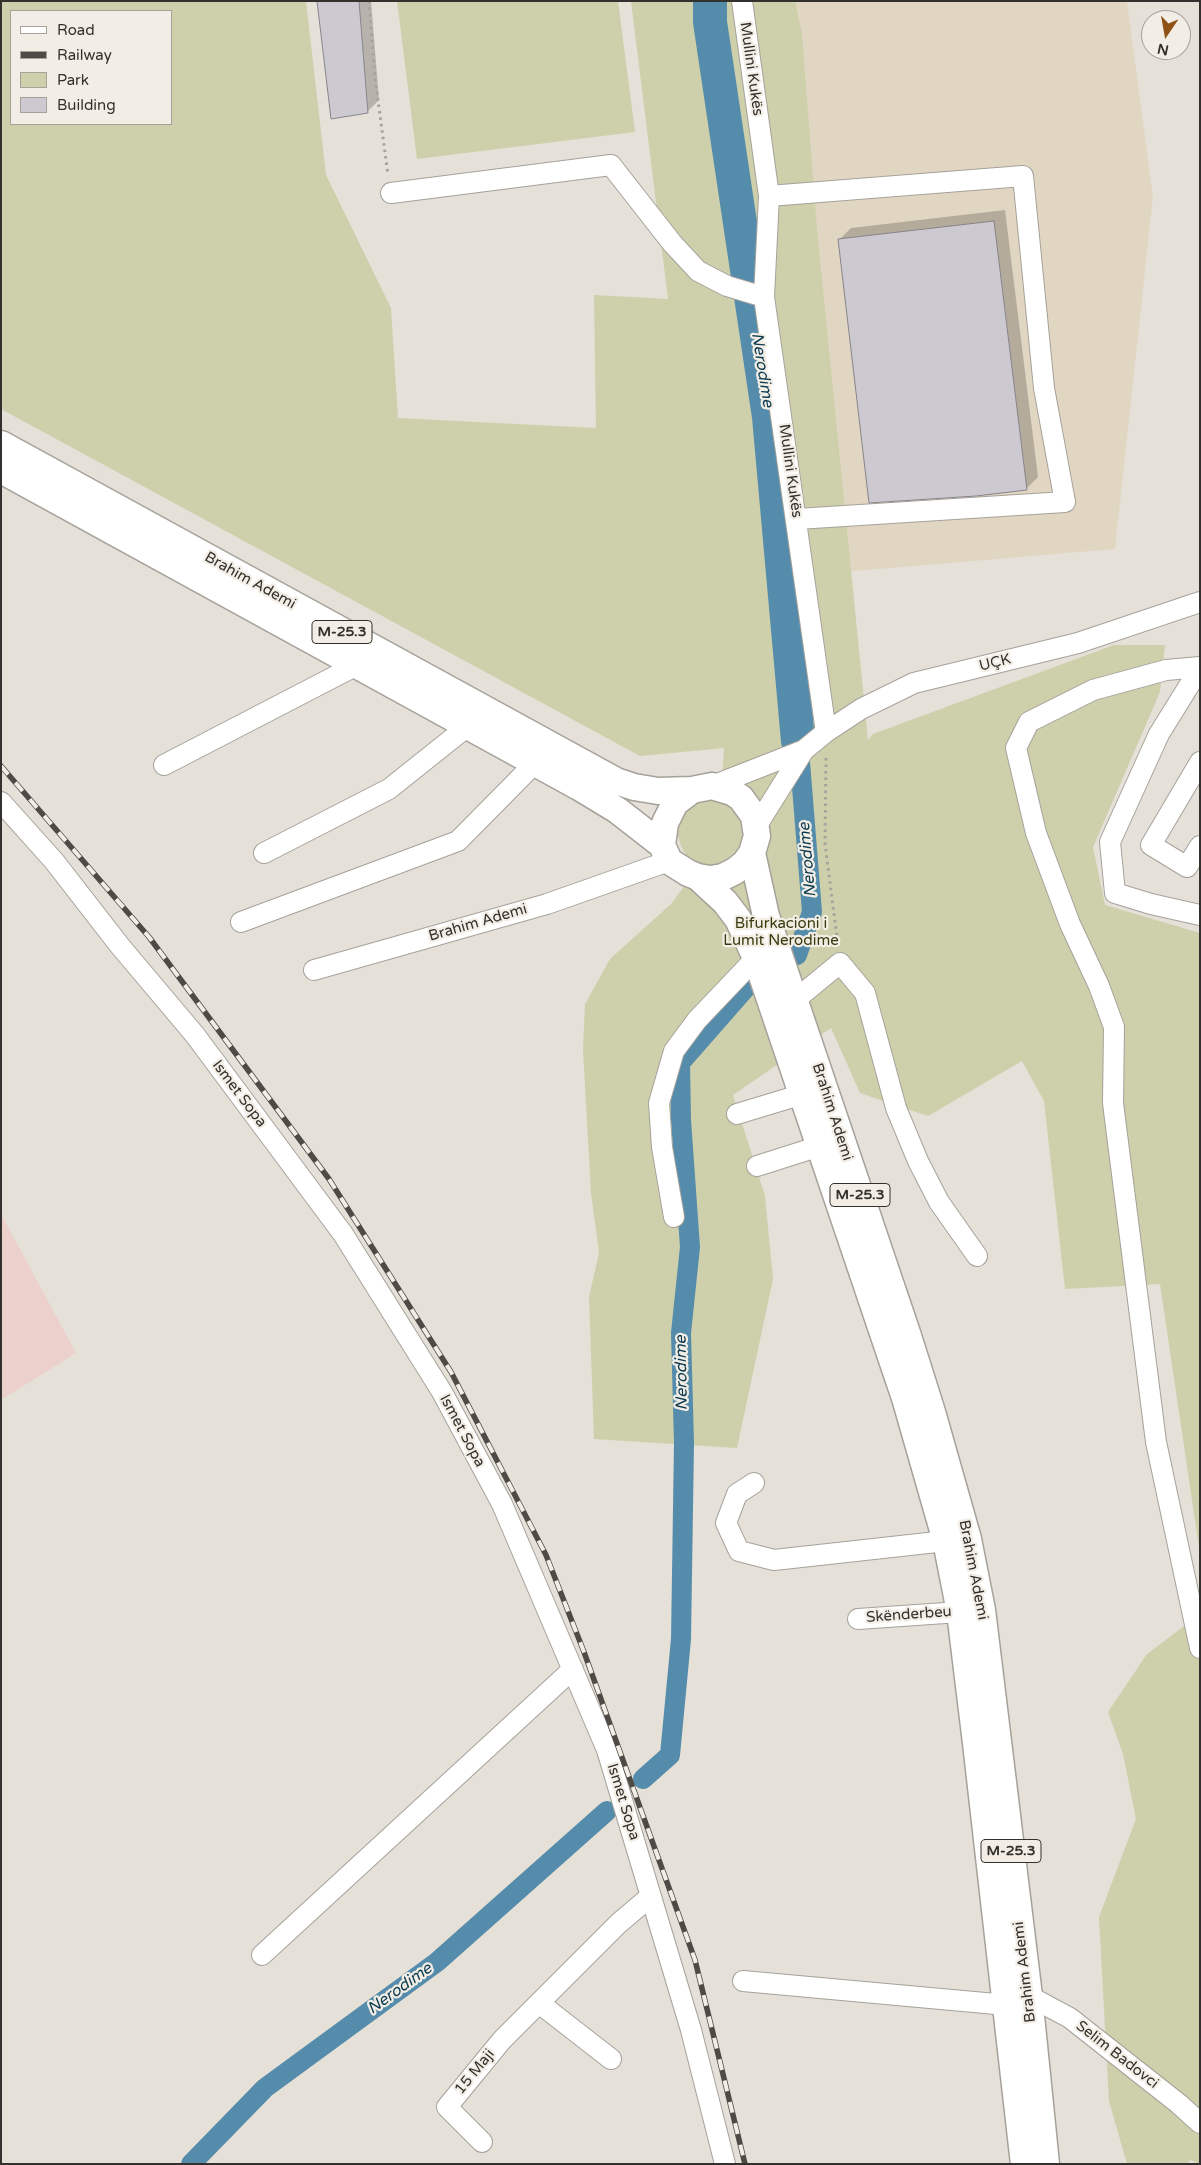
<!DOCTYPE html>
<meta charset="utf-8">
<style>
body{margin:0}
#map{position:relative;width:1201px;height:2165px;overflow:hidden;background:#e5e0d8;font-family:"Varela Round",sans-serif}
canvas{display:block}
.frame{position:absolute;inset:0;border:2px solid #33312d;pointer-events:none}
.legend{position:absolute;left:10px;top:10px;width:162px;height:115px;box-sizing:border-box;background:#f3eee5;border:1px solid #a6a29b;margin:0;padding:6px 9px;list-style:none;font-size:15px;color:#33312d}
.legend li{display:flex;align-items:center;gap:10px;height:25px}
.legend b{width:25px;border:1px solid #a6a29b}
.north{position:absolute;left:1141px;top:10px;width:50px;height:50px;box-sizing:border-box;background:#f3eee5;border:1px solid #a6a29b;border-radius:50%;rotate:192deg;font-size:14px;font-weight:700;line-height:20px;text-align:center;color:#33312d}
.north::after{content:'';display:block;margin:auto;width:18px;height:22px;background:#905117;clip-path:polygon(50% 0,100% 100%,50% 72%,0 100%)}
</style>
<div id="map">
<canvas width="1201" height="2165"></canvas>
<div class="frame"></div>
<ul class="legend">
<li><b style="height:6px;background:#fff"></b>Road</li>
<li><b style="height:6px;background:#4e4b47"></b>Railway</li>
<li><b style="height:14px;background:#cdd0ab"></b>Park</li>
<li><b style="height:14px;background:#cdc9d1"></b>Building</li>
</ul>
<div class="north">N</div>
</div>
<script>
const ctx = document.querySelector('canvas').getContext('2d');
ctx.lineJoin = 'round';
function fillPath(path, color) { ctx.fillStyle = color; ctx.fill(path, 'evenodd'); }
const shape = rows => new Path2D(rows.map(r => 'M' + r).join(''));
function strokePath(path, color, width, dash) { ctx.strokeStyle = color; ctx.lineWidth = width; ctx.lineCap = dash ? 'butt' : 'round'; ctx.setLineDash(dash || []); ctx.stroke(path); }
function write(font, color, halo, rows, align = 'center') {
  ctx.font = font + ' "Varela Round",sans-serif'; ctx.lineWidth = 4.5; ctx.setLineDash([]); ctx.textBaseline = 'middle'; ctx.strokeStyle = halo; ctx.fillStyle = color; for (const [text, x, y, turn = 0] of rows) {
    ctx.save(); ctx.translate(x, y); ctx.rotate((+turn || 0) * Math.PI / 180); ctx.textAlign = isNaN(turn) ? turn : align; if (halo) ctx.strokeText(text, 0, 0); ctx.fillText(text, 0, 0); ctx.restore();
  }
}
fillPath(shape([
 [1,1214,76,1353,1,1400]
]), '#ebd0cc');
fillPath(shape([
 [775,1,1127,1,1153,197,1115,549,830,573]
]), '#e1d6c2');
fillPath(shape([
 [1,1,306,1,326,175,391,308,398,418,596,428,594,295,668,299,631,1,795,1,802,34,817,229,868,740,873,734,1114,645,1165,645,1160,692,1093,847,1105,905,1200,933,1200,1554,1160,1284,1065,1289,1044,1101,1022,1061,928,1116,860,1093,831,1028,733,1095,765,1196,773,1279,737,1448,594,1439,589,1297,599,1253,591,1193,583,1050,585,1004,610,959,671,904,701,864,686,855,681,846,678,836,678,825,683,815,690,807,700,802,711,800,721,802,724,748,640,756,1,409],
 [11,11,171,11,171,124,11,124],
 [397,1,618,1,635,132,417,159],
 [1200,1614,1200,2164,1190,2160,1187,2164,1127,2164,1109,2101,1099,1917,1136,1819,1123,1754,1108,1712,1147,1654]
]), '#cdd0ab');
fillPath(shape([
 [318,1,371,1,379,100,367,112],
 [1005,210,1038,477,1026,489,839,240,851,228]
]), '#0003');
strokePath(shape([
 [797,955,812,912,800,762],
 [643,1779,670,1755,681,1639,684,1443,681,1333,690,1247,681,1120,680,1063,751,982],
 [191,2164,265,2088,437,1962,607,1811]
]), '#558cab', 20);
strokePath(shape([
 [710,1,710,22,769,417,798,741]
]), '#558cab', 34);
const building = shape([
 [317,1,359,1,368,113,331,119,317,1],
 [994,221,1027,490,976,496,869,503,838,239,994,221]
]);
fillPath(building, '#cdc9d1');
strokePath(building, '#88848c', 1);
const minor = shape([
 [742,1,769,196,764,297,826,732],
 [391,193,611,165,672,243,698,271,727,286,764,297],
 [769,196,1023,176,1044,388,1065,502,797,519],
 [1200,667,1166,670,1093,690,1029,722,1016,748,1036,833,1070,924,1099,986,1114,1027,1113,1103,1156,1442,1200,1648],
 [1200,668,1159,734,1110,842,1115,893,1151,904,1200,915],
 [1200,762,1151,845,1187,867,1200,846],
 [164,765,357,665],
 [712,786,804,750,826,732,861,709,914,683,1078,643,1200,602],
 [1,802,54,861,120,946,195,1035,343,1234,442,1392,502,1504,607,1750,691,2030,725,2164],
 [756,827,804,750],
 [264,853,389,789,468,726],
 [241,922,458,841,535,763],
 [314,970,547,904,669,861],
 [795,1000,840,963,865,993,896,1108,918,1161,939,1202,977,1256],
 [737,1114,803,1094],
 [757,1166,820,1146],
 [674,1217,662,1147,659,1103,674,1051,697,1020,756,958],
 [754,1483,737,1494,726,1523,739,1551,774,1560,946,1541],
 [858,1619,960,1612],
 [262,1955,573,1669],
 [743,1981,1007,2005],
 [1029,1996,1070,2018,1179,2104,1200,2123],
 [539,2003,611,2059],
 [482,2142,447,2107,502,2040,619,1923,651,1896]
]);
const major = shape([
 [1,444,616,781,634,787,658,791,692,790],
 [1,470,579,787,617,810,662,845],
 [712,786,732,792,741,798,754,816,757,836,752,853,745,863,735,871,723,877,710,879,698,877,688,873,669,861,662,845,665,823,675,803,692,790,712,786],
 [752,853,766,916,908,1336,932,1412,968,1539,982,1610,1029,1996,1046,2164],
 [698,877,725,902,738,919,756,958,905,1398,946,1541,960,1612,976,1743,1024,2164]
]);
strokePath(minor, '#a6a29a', 22);
strokePath(major, '#a6a29a', 29);
strokePath(shape([
 [369,1,375,78,388,175],
 [826,758,825,844,838,945]
]), '#a7a39c', 3, [2.5, 4]);
strokePath(minor, '#fff', 20);
strokePath(major, '#fff', 26);
const rail = shape([
 [1,766,149,937,329,1179,451,1372,546,1555,584,1652,695,1960,745,2164]
]);
strokePath(rail, '#4e4b47', 5.5);
strokePath(rail, '#f3eee5', 4, [11]);
for (const [x, y, w] of [
 [342,632,60],
 [860,1195,60],
 [1011,1851,60]
]) { const box = new Path2D(); box.roundRect(x - w / 2, y - 11.5, w, 23, 4); ctx.fillStyle = '#f3eee5'; ctx.fill(box); strokePath(box, '#33312d', 1); }
write('bold 14px', '#33312d', null, [
 ["M-25.3",342,632],
 ["M-25.3",860,1195],
 ["M-25.3",1011,1851]
]);
write('15px', '#33312d', '#f3eee5', [
 ["Mullini Kukës",751,69,82],
 ["Mullini Kukës",790,471,82],
 ["Brahim Ademi",250,581,29],
 ["UÇK",995,663,-14],
 ["Brahim Ademi",478,923,-16],
 ["Ismet Sopa",239,1094,53],
 ["Brahim Ademi",832,1112,72],
 ["Ismet Sopa",462,1431,62],
 ["Brahim Ademi",973,1570,79],
 ["Skënderbeu",909,1615,-4],
 ["Ismet Sopa",623,1802,73],
 ["Brahim Ademi",1025,1972,-97],
 ["Selim Badovci",1117,2055,38],
 ["15 Maji",475,2072,-51]
]);
write('15px', '#393b0f', '#f3eee5', [
 ["Bifurkacioni i",781,924],
 ["Lumit Nerodime",781,941]
]);
write('italic 16px', '#0b3b52', '#f3eee5', [
 ["Nerodime",762,370,81],
 ["Nerodime",808,860,-95],
 ["Nerodime",682,1373,-91],
 ["Nerodime",400,1989,-36]
]);
</script>
